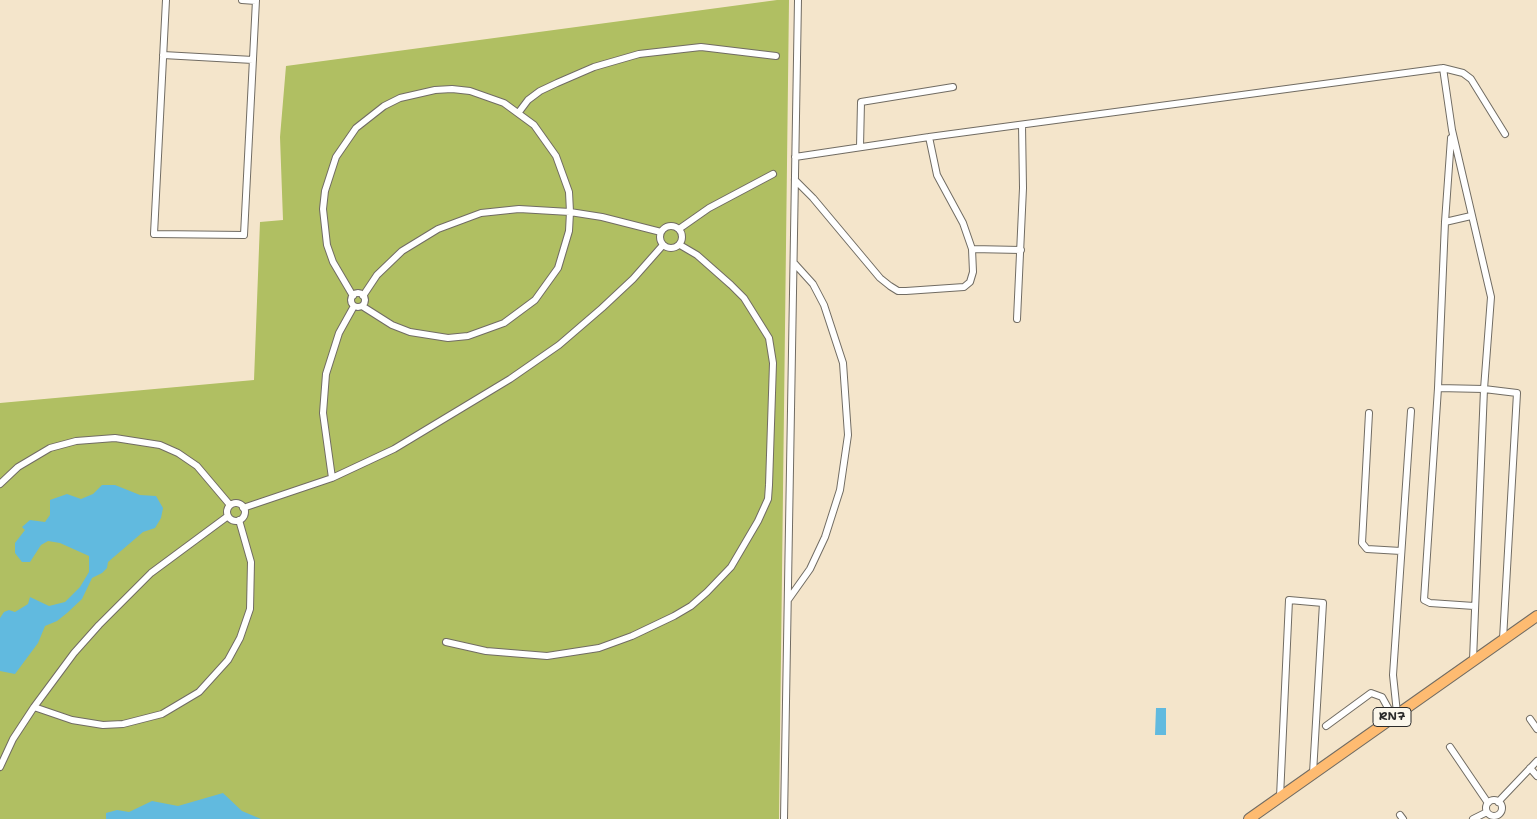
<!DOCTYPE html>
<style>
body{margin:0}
canvas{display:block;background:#f4e5cb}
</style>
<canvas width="1537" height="819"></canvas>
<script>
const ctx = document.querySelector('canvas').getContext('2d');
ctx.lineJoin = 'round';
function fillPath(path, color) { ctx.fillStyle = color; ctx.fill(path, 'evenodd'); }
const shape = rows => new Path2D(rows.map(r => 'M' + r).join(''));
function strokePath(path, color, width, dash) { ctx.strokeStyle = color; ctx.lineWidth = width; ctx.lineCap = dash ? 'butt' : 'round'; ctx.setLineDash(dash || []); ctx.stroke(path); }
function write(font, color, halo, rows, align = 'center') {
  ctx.font = font + ' "Shantell Sans",sans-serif'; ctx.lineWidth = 5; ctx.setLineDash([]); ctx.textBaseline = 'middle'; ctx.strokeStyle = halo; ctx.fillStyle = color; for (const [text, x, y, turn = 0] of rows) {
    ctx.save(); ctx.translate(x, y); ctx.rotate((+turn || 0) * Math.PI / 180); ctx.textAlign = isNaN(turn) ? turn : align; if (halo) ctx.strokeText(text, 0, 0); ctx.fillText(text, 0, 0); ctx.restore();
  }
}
fillPath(shape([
 [777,0,789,0,779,819,0,819,0,403,254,380,260,222,283,220,280,137,286,66]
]), '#b0bf62');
fillPath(shape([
 [102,485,115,485,140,495,156,496,163,508,161,518,155,528,143,532,108,562,107,568,102,573,92,578,82,599,67,613,57,621,45,626,38,643,15,674,0,671,0,618,4,612,9,610,15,612,28,604,30,597,49,606,65,602,80,587,89,572,89,556,60,543,48,541,41,545,30,562,22,562,15,553,15,543,25,530,22,527,30,520,45,522,50,515,50,500,67,494,81,499,93,494],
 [1156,708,1166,708,1166,735,1155,735],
 [223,793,242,811,261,819,106,819,106,813,117,810,129,812,152,801,178,806]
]), '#61badf');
const minor = shape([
 [166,0,154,234,244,235,256,0],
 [242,0,256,1],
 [163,55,253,60],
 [1443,68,1452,130,1491,297,1484,389,1473,660],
 [519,112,528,100,540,91,557,83,594,67,639,54,701,47,776,56],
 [860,147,861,102,953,87],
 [795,157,929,137,1443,68,1463,73,1471,79,1505,134],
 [795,180,813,198,880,278,890,286,898,291,906,291,964,287,970,282,973,272,972,249,963,223,937,175,929,137],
 [1445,222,1471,216],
 '660 237a11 11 0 1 1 22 0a11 11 0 1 1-22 0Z',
 [679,229,709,208,773,174],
 [972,249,1021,250],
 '351 300a7 7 0 1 1 14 0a7 7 0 1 1-14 0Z',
 [353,296,333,262,327,245,323,209,325,191,336,157,356,128,384,106,400,98,435,90,452,89,470,91,504,103,534,125,556,156,569,192,570,212,569,231,558,268,535,300,504,323,468,336,448,338,410,332,392,325,362,306],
 [363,296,377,275,402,251,438,229,481,213,519,209,570,212,602,217,661,232],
 [1017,319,1023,188,1022,125],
 [1438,388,1445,222,1451,138],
 [1369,413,1362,543,1367,549,1401,551],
 [332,478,323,413,326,374,339,333,354,306],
 [0,484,18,467,50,448,76,441,115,438,160,445,178,453,197,466,230,505],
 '227 512a9 9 0 1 1 18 0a9 9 0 1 1-18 0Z',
 [243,508,332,478,394,449,510,379,559,345,602,308,633,279,663,245],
 [788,600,810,569,825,537,840,490,848,435,843,363,824,305,813,284,794,263],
 [1474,606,1430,603,1424,600,1438,388,1484,389,1517,393,1503,639],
 [446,642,486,651,547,656,599,648,632,636,674,616,691,606,707,592,731,567,758,521,768,499,769,485,773,363,769,338,744,298,731,285,697,255,680,245],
 [34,707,72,720,103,725,123,724,162,714,199,692,228,660,240,638,250,609,251,562,239,520],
 [1397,713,1393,675,1411,411],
 [1530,719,1537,729],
 [1326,726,1371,693,1382,697,1393,717],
 [1450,747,1488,803],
 [0,767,13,739,34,707,74,653,99,625,151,573,228,516],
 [1530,768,1537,776],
 [1280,797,1289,600,1323,603,1313,773],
 '1486 808a8 8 0 1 1 16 0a8 8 0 1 1-16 0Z',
 [1498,802,1537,761],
 [1400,815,1403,819],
 [784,819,798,0],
 [1473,819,1487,812]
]);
const primary = shape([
 [1249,819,1537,616]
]);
strokePath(minor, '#716c63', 8);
strokePath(primary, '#716c63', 12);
strokePath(minor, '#fff', 6);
strokePath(primary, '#febb71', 10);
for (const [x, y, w] of [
 [1392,717,38]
]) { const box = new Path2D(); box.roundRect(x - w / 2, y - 9.5, w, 19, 4); ctx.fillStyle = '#fbf7ec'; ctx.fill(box); strokePath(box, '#2b2b2b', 1); }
write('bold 12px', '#2b2b2b', null, [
 ["RN7",1392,717]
]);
</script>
